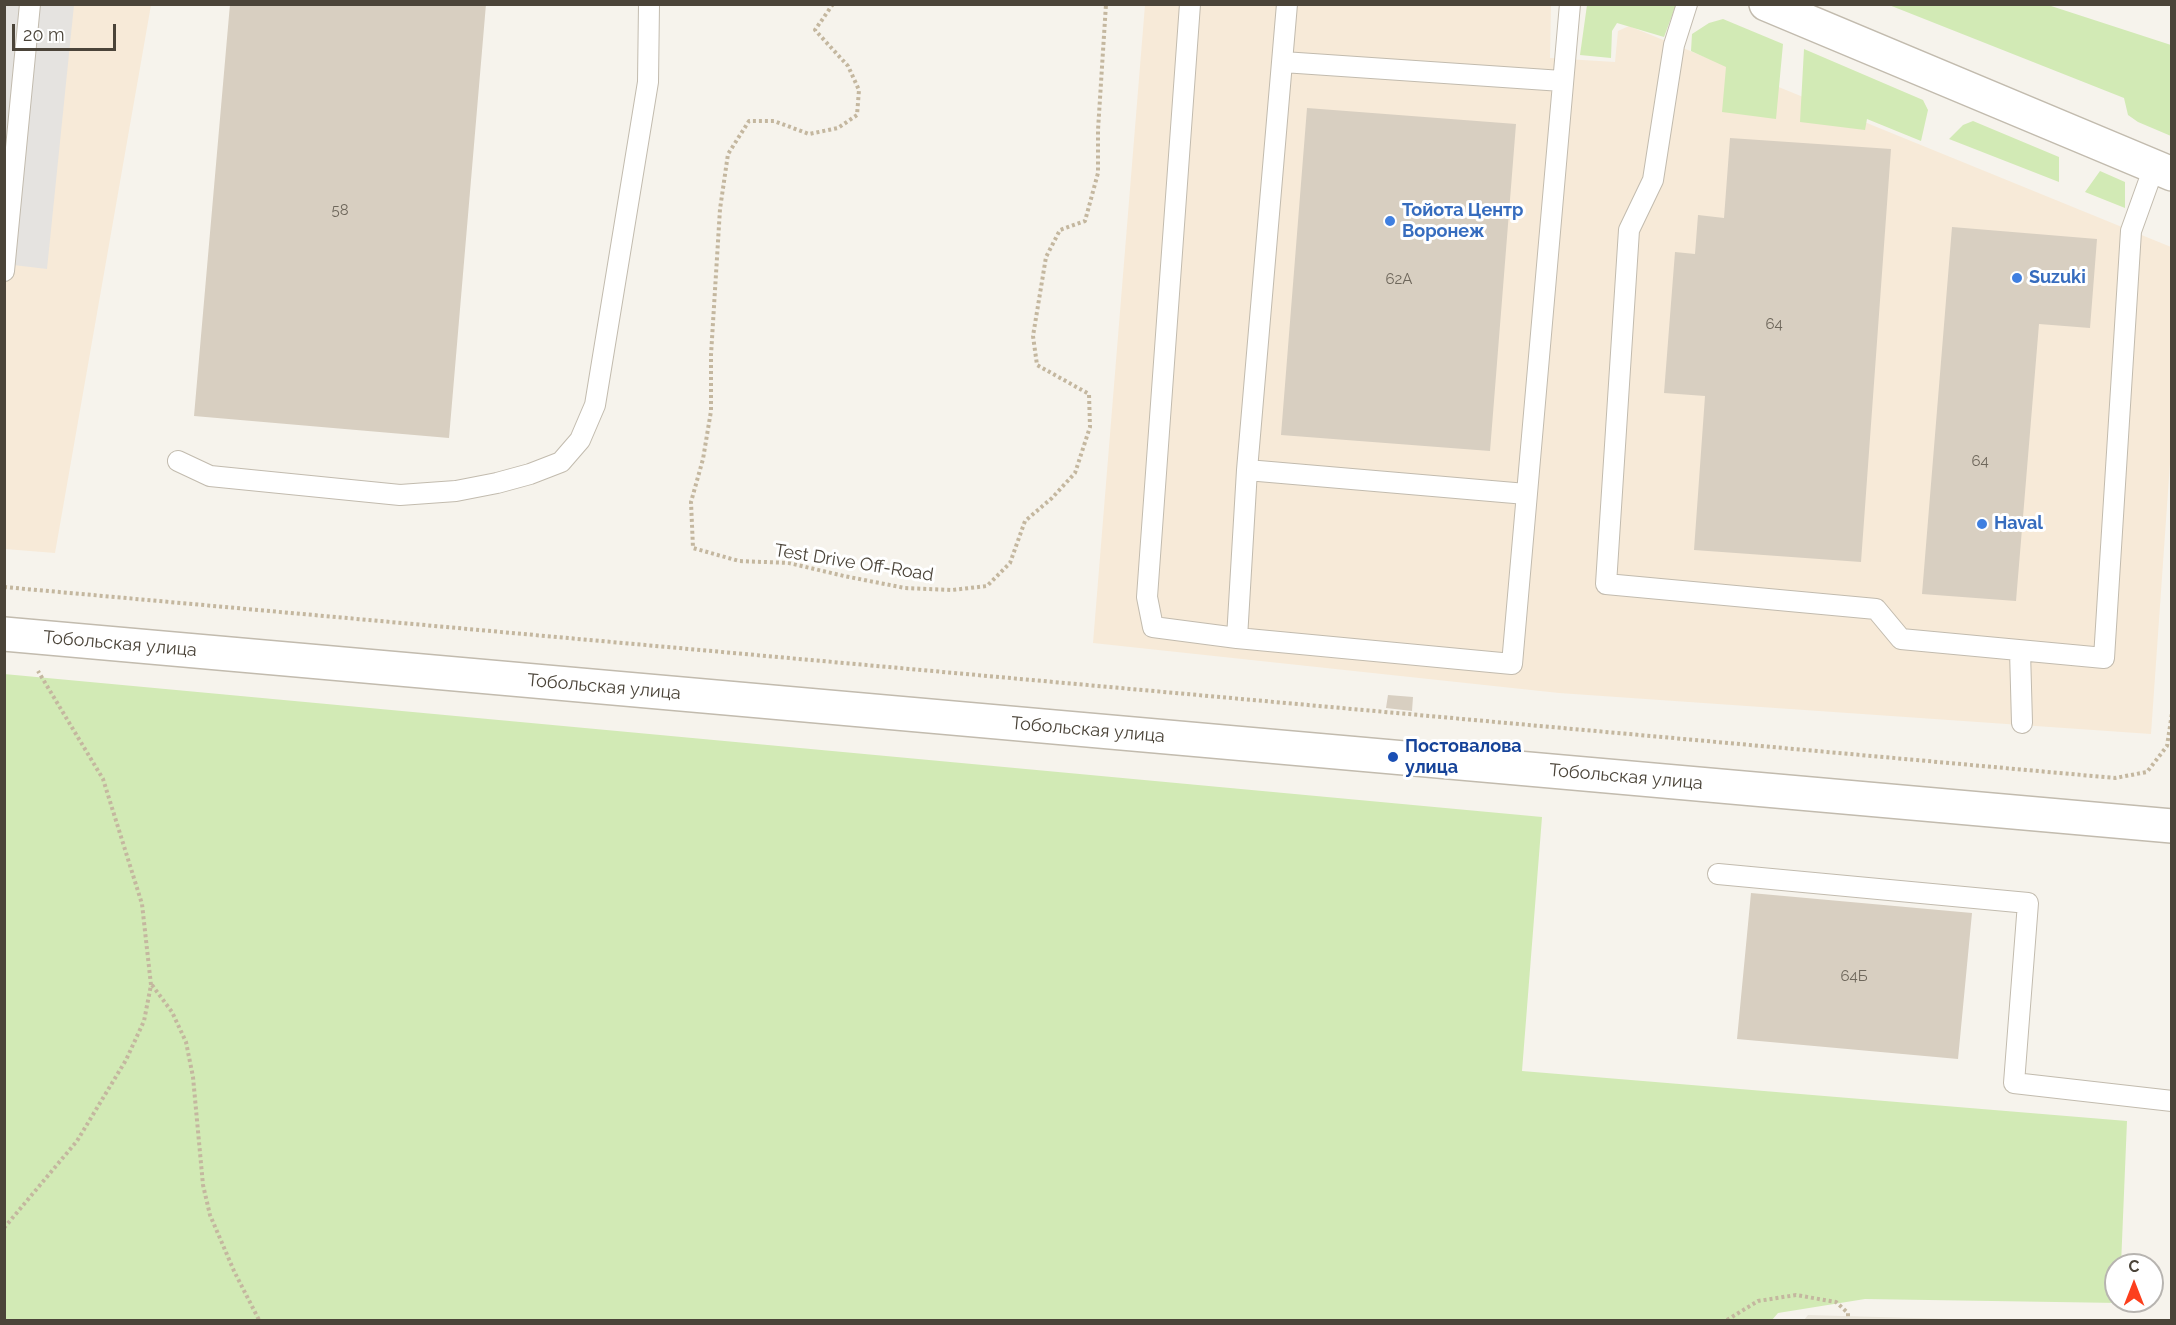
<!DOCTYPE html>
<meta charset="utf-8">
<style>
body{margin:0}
#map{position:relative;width:2176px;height:1325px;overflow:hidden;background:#f6f3ec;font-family:Raleway,sans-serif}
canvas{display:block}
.frame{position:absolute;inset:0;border:6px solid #4b4439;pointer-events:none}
.north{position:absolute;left:2104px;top:1253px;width:60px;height:60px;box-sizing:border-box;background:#fff;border:2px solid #b7b4b0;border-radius:50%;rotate:0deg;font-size:16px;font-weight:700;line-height:24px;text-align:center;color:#4b4439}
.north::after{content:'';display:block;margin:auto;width:21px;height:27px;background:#fc3f1d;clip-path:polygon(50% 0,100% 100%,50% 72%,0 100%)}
.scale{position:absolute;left:12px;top:24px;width:104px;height:27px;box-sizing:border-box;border:3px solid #4b4439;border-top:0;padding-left:8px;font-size:18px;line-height:21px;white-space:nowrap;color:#4b4439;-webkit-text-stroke:4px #fff;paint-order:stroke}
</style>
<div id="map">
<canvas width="2176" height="1325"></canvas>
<div class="frame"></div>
<div class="north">С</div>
<div class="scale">20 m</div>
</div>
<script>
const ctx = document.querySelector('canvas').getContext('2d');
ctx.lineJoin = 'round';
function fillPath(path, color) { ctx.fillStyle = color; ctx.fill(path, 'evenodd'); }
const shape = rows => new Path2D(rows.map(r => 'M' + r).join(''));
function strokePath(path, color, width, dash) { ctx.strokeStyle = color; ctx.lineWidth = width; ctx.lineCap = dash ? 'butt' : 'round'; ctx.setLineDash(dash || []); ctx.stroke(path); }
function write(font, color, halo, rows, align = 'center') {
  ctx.font = font + ' Raleway,sans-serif'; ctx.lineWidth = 6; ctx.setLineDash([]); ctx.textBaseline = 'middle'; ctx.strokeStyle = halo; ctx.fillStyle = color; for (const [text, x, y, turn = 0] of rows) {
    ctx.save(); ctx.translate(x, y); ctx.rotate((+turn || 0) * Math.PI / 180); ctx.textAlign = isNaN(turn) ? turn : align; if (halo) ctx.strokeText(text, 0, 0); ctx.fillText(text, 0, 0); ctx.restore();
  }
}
fillPath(shape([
 [1808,1315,1985,1320,1804,1320]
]), '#eae5da');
fillPath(shape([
 [4,5,151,5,55,553,5,549],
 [1145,5,1551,5,1550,58,1615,62,1618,31,1629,26,2171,247,2171,449,2151,734,1559,693,1093,643]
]), '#f7ead8');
fillPath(shape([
 [1587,5,1587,4,1676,5,1664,37,1617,23,1612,31,1611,58,1580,55],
 [1889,5,2048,5,2171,45,2171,136,2138,122,2128,115,2124,98],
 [1723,19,1783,44,1776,119,1722,112,1726,67,1691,51,1692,34,1709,23],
 [1804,49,1923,100,1928,110,1921,141,1867,119,1865,130,1800,122],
 [1973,121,2059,157,2059,182,1949,139,1963,125],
 [2100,171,2125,182,2125,208,2085,192],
 [4,674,1542,817,1522,1071,2127,1121,2121,1265,2116,1265,2116,1301,2120,1301,2119,1303,1865,1299,1778,1313,1772,1320,5,1320]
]), '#d2eab5');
fillPath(shape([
 [5,5,74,5,47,269,5,264]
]), '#e5e3e0');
fillPath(shape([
 [230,4,486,4,449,438,194,416],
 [1307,108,1516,124,1490,451,1281,435],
 [1730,138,1891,149,1861,562,1694,550,1705,396,1664,393,1675,252,1695,254,1698,215,1724,218],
 [1952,227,2097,239,2090,328,2039,324,2016,601,1922,594],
 [1388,695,1413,697,1412,711,1386,708],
 [1751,893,1972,913,1958,1059,1737,1039]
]), '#d8cfc1');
const lane = shape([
 [1190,4,1147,597,1153,627,1237,638,1512,664,1570,4],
 [1687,4,1674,45,1653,180,1629,230,1606,584,1876,609,1901,639,2104,658,2131,231,2154,167],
 [1283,62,1562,81],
 [4,271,30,4],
 [178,461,210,476,400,495,456,491,497,483,530,474,561,462,580,440,595,405,648,82,649,4],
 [1247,470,1526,494],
 [1237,638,1247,470,1287,4],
 [2020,651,2022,723],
 [1718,874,2028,903,2014,1083,2172,1101]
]);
const street = shape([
 [1766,4,2172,174],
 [4,634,2172,826]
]);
strokePath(lane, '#c2bbae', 22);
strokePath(street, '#c2bbae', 36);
strokePath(shape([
 [833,4,815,30,848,66,859,90,857,115,838,128,809,134,774,121,749,121,728,154,720,209,711,355,711,411,703,459,691,502,693,548,739,561,789,563,844,576,905,588,952,590,987,586,1010,563,1025,521,1052,498,1075,473,1090,427,1089,394,1037,365,1033,336,1046,257,1060,230,1085,221,1098,173,1098,130,1106,4],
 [4,587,2115,778,2147,772,2167,746,2172,713],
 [152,985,172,1012,186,1042,193,1077,203,1185,210,1215,234,1271,259,1320],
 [4,1228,77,1141,126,1060,144,1021,151,985,142,904,103,779,38,671],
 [1727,1320,1758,1301,1796,1295,1836,1302,1848,1313,1848,1320]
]), '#c4b79f', 4, [3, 3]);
strokePath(lane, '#fff', 20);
strokePath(street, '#fff', 33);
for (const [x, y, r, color] of [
 [1390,221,6,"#3f7fe0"],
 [2017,278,6,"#3f7fe0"],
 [1982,524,6,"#3f7fe0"],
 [1393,757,6,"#1a4fb4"]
]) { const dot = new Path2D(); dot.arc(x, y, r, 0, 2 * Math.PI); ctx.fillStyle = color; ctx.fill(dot); strokePath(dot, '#fff', 2); }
write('15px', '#6e675b', null, [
 ["58",340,210],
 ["62А",1399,279],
 ["64",1774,324],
 ["64",1980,461],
 ["64Б",1854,976]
]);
write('bold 18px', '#366cbe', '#fff', [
 ["Тойота Центр",1402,211],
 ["Воронеж",1402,232],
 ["Suzuki",2029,278],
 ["Haval",1994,524]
], 'left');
write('18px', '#4b4439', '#fff', [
 ["Test Drive Off-Road",854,563,9],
 ["Тобольская улица",120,644,5],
 ["Тобольская улица",604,687,5],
 ["Тобольская улица",1088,730,5],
 ["Тобольская улица",1626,777,5]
]);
write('bold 18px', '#164399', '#fff', [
 ["Постовалова",1405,747],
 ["улица",1405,768]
], 'left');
</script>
